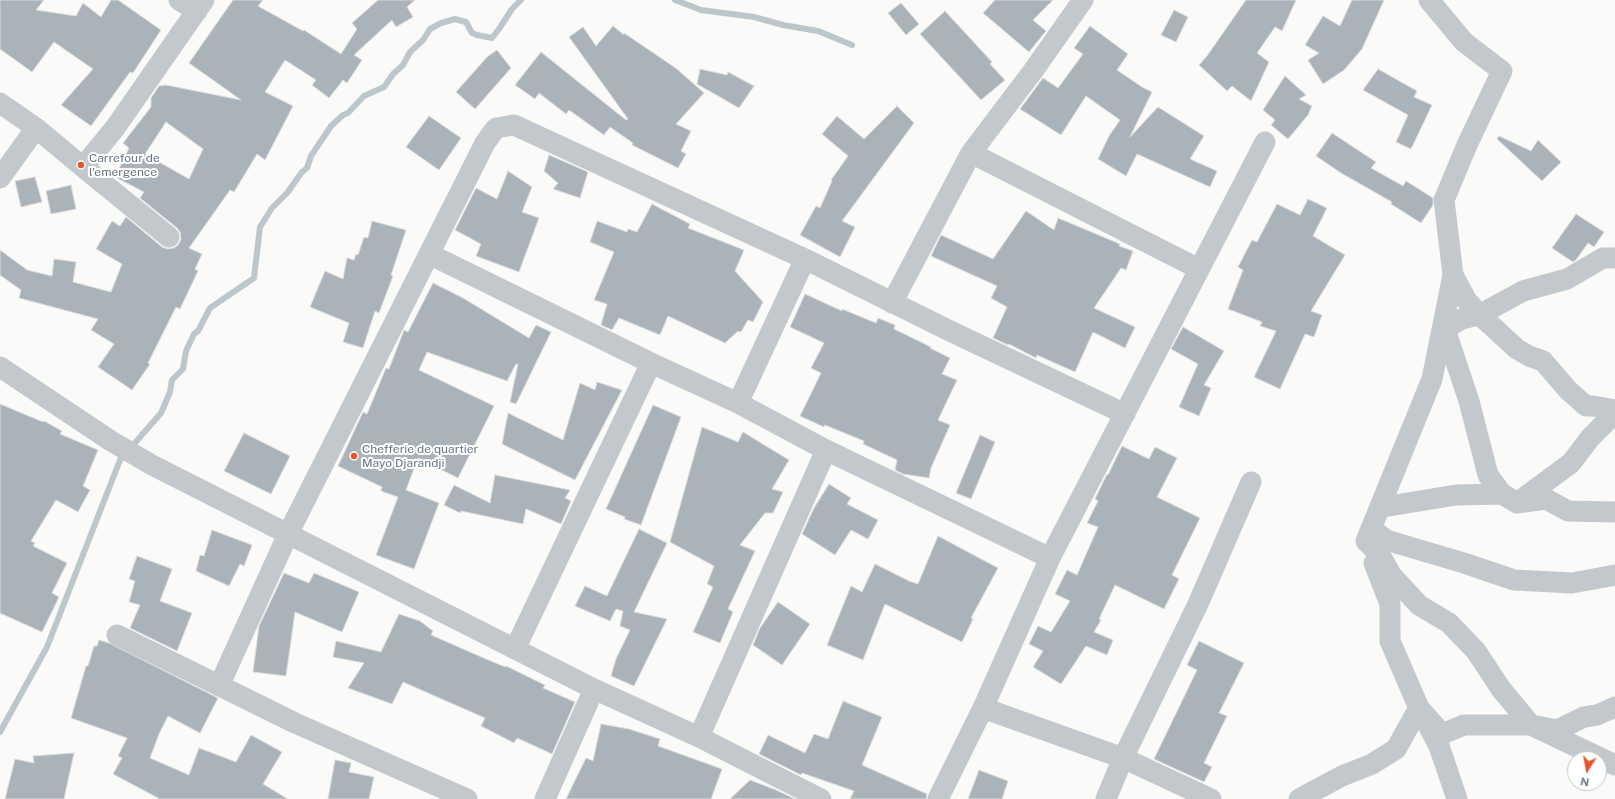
<!DOCTYPE html>
<style>
body{margin:0}
#map{position:relative;width:1615px;height:799px;overflow:hidden;background:#fafaf8;font-family:"Public Sans",sans-serif}
canvas{display:block}
.north{position:absolute;left:1567px;top:751px;width:40px;height:40px;box-sizing:border-box;background:#fff;border:1px solid #c1c8cd;border-radius:50%;rotate:191deg;font-size:11px;font-weight:700;line-height:16px;text-align:center;color:#657683}
.north::after{content:'';display:block;margin:auto;width:14px;height:18px;background:#e4572e;clip-path:polygon(50% 0,100% 100%,50% 72%,0 100%)}
</style>
<div id="map">
<canvas width="1615" height="799"></canvas>
<div class="north">N</div>
</div>
<script>
const ctx = document.querySelector('canvas').getContext('2d');
ctx.lineJoin = 'round';
const shape = rows => new Path2D(rows.map(r => 'M' + r).join(''));
function strokePath(path, color, width, dash) { ctx.strokeStyle = color; ctx.lineWidth = width; ctx.lineCap = dash ? 'butt' : 'round'; ctx.setLineDash(dash || []); ctx.stroke(path); }
function fillPath(path, color) { ctx.fillStyle = color; ctx.fill(path, 'evenodd'); }
function write(font, color, halo, rows, align = 'center') {
  ctx.font = font + ' "Public Sans",sans-serif'; ctx.lineWidth = 4; ctx.setLineDash([]); ctx.textBaseline = 'middle'; ctx.strokeStyle = halo; ctx.fillStyle = color; for (const [text, x, y, turn = 0] of rows) {
    ctx.save(); ctx.translate(x, y); ctx.rotate((+turn || 0) * Math.PI / 180); ctx.textAlign = isNaN(turn) ? turn : align; if (halo) ctx.strokeText(text, 0, 0); ctx.fillText(text, 0, 0); ctx.restore();
  }
}
strokePath(shape([
 [675,0,701,10,754,17,783,25,818,31,852,45],
 [0,732,47,647,120,460,161,413,170,392,172,380,183,369,186,351,194,334,198,331,210,308,254,278,260,227,272,208,287,193,302,172,307,168,311,156,331,126,343,115,348,113,364,96,384,87,393,74,403,65,410,52,423,40,430,29,441,23,455,19,466,22,472,33,477,35,492,38,499,29,512,9,521,0]
]), '#bbc7cb', 6);
const building = shape([
 [0,0,44,0,36,10,76,16,83,3,101,17,111,0,118,0,161,30,133,73,130,72,91,126,61,105,93,69,54,42,32,72,0,49,0,0],
 [233,0,263,0,258,6,303,31,304,30,341,54,357,29,352,23,378,0,415,0,407,7,413,17,396,27,392,20,354,55,362,60,347,83,343,80,329,98,312,85,316,80,285,60,265,92,293,106,265,160,257,154,234,192,230,190,189,248,202,254,195,269,198,271,180,309,176,307,148,363,150,364,132,390,98,367,114,344,91,330,98,319,19,298,21,290,0,275,0,250,27,270,52,276,54,259,76,262,73,282,111,292,122,264,96,249,112,221,120,226,126,217,162,247,167,249,174,248,178,245,181,239,180,232,177,228,140,198,144,192,115,177,129,148,123,143,151,107,151,98,159,86,166,85,241,100,189,63,233,0],
 [166,122,203,149,189,179,145,154,166,122],
 [995,0,1053,0,1033,20,1046,31,1029,52,983,13,995,0],
 [1246,0,1296,0,1282,31,1275,27,1257,53,1269,62,1251,101,1232,86,1227,91,1199,65,1207,56,1246,0],
 [1352,0,1384,0,1362,49,1344,70,1323,84,1308,60,1319,53,1305,45,1323,16,1340,26,1352,0],
 [901,3,919,24,906,35,888,13,901,3],
 [1174,10,1188,17,1176,42,1161,35,1174,10],
 [945,11,992,62,990,64,1005,80,981,100,920,34,945,11],
 [613,26,624,35,624,33,677,69,704,93,676,124,691,131,681,151,686,154,678,168,632,145,633,143,610,127,604,135,569,110,566,114,539,93,535,99,515,85,541,52,626,120,628,119,569,37,583,27,596,46,613,26],
 [1090,26,1128,54,1117,70,1142,87,1152,92,1130,137,1158,107,1204,136,1190,159,1217,171,1210,187,1137,154,1126,176,1098,159,1109,136,1120,120,1086,96,1061,135,1020,109,1043,78,1058,88,1083,54,1074,48,1090,26],
 [497,50,511,68,475,109,456,92,487,57,497,50],
 [700,69,727,75,728,72,754,86,739,108,697,84,700,69],
 [1378,69,1417,91,1414,97,1432,105,1411,149,1396,142,1408,115,1363,90,1378,69],
 [1285,76,1306,95,1299,99,1312,106,1308,115,1288,139,1271,125,1275,120,1263,110,1285,76],
 [897,106,914,123,842,221,855,227,840,257,800,235,816,206,820,208,832,181,831,180,848,156,822,134,837,116,864,139,897,106],
 [429,116,461,138,439,170,406,147,429,116],
 [1332,133,1376,162,1371,168,1403,186,1406,181,1433,198,1433,205,1421,223,1391,204,1392,202,1341,173,1316,156,1332,133],
 [1499,136,1531,151,1538,140,1561,162,1542,181,1497,139,1499,136],
 [549,155,588,172,580,198,553,189,558,183,544,171,549,155],
 [508,171,532,187,522,212,539,218,519,272,476,256,481,244,455,230,476,188,497,199,508,171],
 [35,177,42,202,21,207,15,181,35,177],
 [71,185,76,209,51,214,46,191,71,185],
 [1308,199,1327,208,1313,236,1345,255,1311,311,1322,315,1314,337,1305,334,1280,389,1254,377,1276,331,1260,326,1262,322,1228,309,1243,270,1238,267,1252,240,1257,242,1277,204,1300,215,1308,199],
 [652,204,690,224,688,228,744,250,735,271,763,302,753,322,748,320,741,332,738,331,725,343,668,316,660,335,619,318,612,330,601,325,607,304,594,300,614,252,590,242,597,221,627,232,628,229,637,232,652,204],
 [1026,211,1054,230,1058,218,1120,244,1119,246,1133,251,1126,270,1121,268,1094,308,1135,327,1125,348,1093,332,1075,372,1037,355,1036,358,1009,344,1008,345,993,338,1007,307,991,298,997,286,931,256,941,235,993,259,1026,211],
 [1576,214,1604,232,1594,247,1588,243,1576,260,1573,262,1552,248,1576,214],
 [372,221,406,230,391,275,393,276,379,313,375,311,363,348,343,342,349,323,310,307,325,271,343,279,347,258,354,260,356,254,358,255,364,237,368,238,372,221],
 [433,283,463,298,529,338,536,325,551,332,516,404,510,402,518,364,516,364,507,381,427,352,419,370,494,406,458,478,418,458,406,490,439,503,414,569,376,555,398,497,381,491,382,487,338,466,363,412,367,414,386,368,389,369,404,330,408,332,433,283],
 [805,294,842,311,842,309,876,323,878,318,895,325,894,329,931,347,930,348,950,358,942,374,957,380,938,420,950,425,931,468,929,478,903,474,895,470,897,460,863,444,864,441,825,425,824,427,800,416,821,373,811,368,824,343,790,327,805,294],
 [1183,327,1224,351,1204,385,1211,388,1199,416,1179,407,1198,364,1171,349,1183,327],
 [597,382,622,390,575,480,502,444,508,413,563,440,580,383,595,390,597,382],
 [0,404,43,422,44,421,62,431,60,434,98,450,83,486,90,490,78,512,56,500,31,541,35,543,33,546,67,563,52,593,59,597,42,632,0,613,0,404],
 [653,405,681,417,641,525,624,519,625,517,606,509,653,405],
 [702,427,738,442,743,432,789,460,772,489,783,492,773,513,765,513,740,545,755,551,728,609,733,612,720,643,693,632,713,587,707,584,714,566,670,542,702,427],
 [244,433,290,456,271,494,224,471,244,433],
 [980,435,995,442,971,499,956,493,980,435],
 [1122,446,1149,459,1155,447,1177,458,1157,497,1200,518,1172,575,1179,579,1164,609,1115,585,1099,619,1101,620,1094,632,1113,640,1107,655,1086,646,1061,684,1033,667,1043,651,1029,644,1038,626,1051,632,1070,601,1055,594,1067,570,1077,575,1098,527,1087,523,1098,501,1095,499,1107,474,1108,475,1122,446],
 [495,475,570,490,565,498,571,501,561,524,526,509,523,524,461,511,460,513,444,505,454,485,490,503,495,475],
 [829,484,851,498,847,504,878,520,868,539,851,530,835,555,802,534,814,508,829,484],
 [639,529,667,543,634,612,667,619,634,686,611,676,616,659,630,630,620,626,623,611,616,609,610,621,575,606,585,586,607,596,639,529],
 [212,530,252,545,244,566,240,564,229,586,196,571,200,555,204,556,212,530],
 [938,536,998,568,971,618,973,619,962,642,885,604,863,660,827,645,851,586,862,592,875,564,909,581,918,584,938,536],
 [137,556,172,569,160,601,192,613,177,651,130,628,140,605,129,602,135,581,129,579,137,556],
 [284,573,309,583,314,573,359,592,342,632,295,612,286,676,253,672,259,626,284,573],
 [778,602,810,624,782,665,753,645,760,628,778,602],
 [399,614,420,621,433,631,431,635,486,659,505,667,506,666,545,685,543,688,575,702,552,754,517,738,514,743,481,726,485,718,403,682,392,704,348,688,364,663,333,657,336,641,381,652,399,614],
 [99,640,109,643,218,698,200,733,168,716,159,734,150,758,189,775,199,748,236,762,251,735,282,752,263,784,288,799,160,799,113,774,122,758,118,756,127,738,71,718,86,666,88,666,94,646,97,646,99,640],
 [1199,641,1244,663,1219,713,1227,716,1204,763,1212,767,1204,782,1154,759,1197,670,1187,665,1199,641],
 [843,701,882,717,862,765,927,794,926,799,850,799,854,791,802,773,801,775,759,754,768,735,805,753,814,734,828,739,843,701],
 [601,724,629,729,660,739,658,746,722,769,711,799,566,799,586,758,593,761,601,724],
 [74,753,64,799,5,799,15,759,34,763,33,756,74,753],
 [335,760,351,763,349,772,374,777,369,799,328,799,335,760],
 [979,770,1008,781,1002,799,968,799,979,770],
 [750,780,776,790,795,799,730,799,750,780]
]);
fillPath(building, '#aab3b9');
strokePath(building, '#dcdcda', 1);
strokePath(shape([
 [179,0,197,11],
 [1429,0,1464,42,1502,71,1467,145,1444,200,1453,275,1432,379,1366,541,1380,555,1392,576,1419,605,1449,623,1476,651,1501,689,1531,725,1615,765],
 [0,103,36,128,83,167,115,128,204,0],
 [971,153,1199,269],
 [83,167,169,237],
 [0,178,36,128],
 [429,254,651,363,738,403,826,450,1050,558],
 [1615,258,1603,258,1567,279,1523,291,1481,314,1462,319,1445,329,1469,401,1488,475,1501,493,1517,503,1546,499,1568,511,1615,512],
 [1453,275,1467,301,1483,318,1517,349,1529,356,1543,361,1568,390,1586,406,1593,406,1615,410],
 [892,303,971,153,1033,71,1083,0],
 [0,367,111,441,152,465,594,689,699,737,821,799],
 [738,403,805,259],
 [1378,511,1383,507,1456,495,1502,494,1517,503,1571,463,1590,438,1615,413],
 [1371,528,1386,540,1464,563,1514,580,1572,583,1615,575],
 [1374,563,1390,604,1390,641,1419,708,1439,746,1457,799],
 [117,635,295,723,467,799],
 [515,649,651,363],
 [219,686,288,534,485,143,496,128,514,125,805,259,950,331,1125,414],
 [983,708,1123,758,1211,799],
 [699,737,826,450],
 [545,799,594,689],
 [938,799,983,708,1050,558,1265,142],
 [1106,799,1123,758,1198,604,1251,482],
 [1299,799,1342,776,1372,764,1396,749,1419,708,1442,734,1464,725,1531,725,1557,730,1584,717,1597,715,1615,707]
]), '#c3c8cc', 21);
for (const [x, y, r, color] of [
 [81,165,4,"#e4572e"],
 [354,456,4,"#e4572e"]
]) { const dot = new Path2D(); dot.arc(x, y, r, 0, 2 * Math.PI); ctx.fillStyle = color; ctx.fill(dot); strokePath(dot, '#fff', 1.5); }
write('12px', '#657683', '#fff', [
 ["Carrefour de",89,158],
 ["l'emergence",89,172],
 ["Chefferie de quartier",362,449],
 ["Mayo Djarandji",362,463]
], 'left');
</script>
